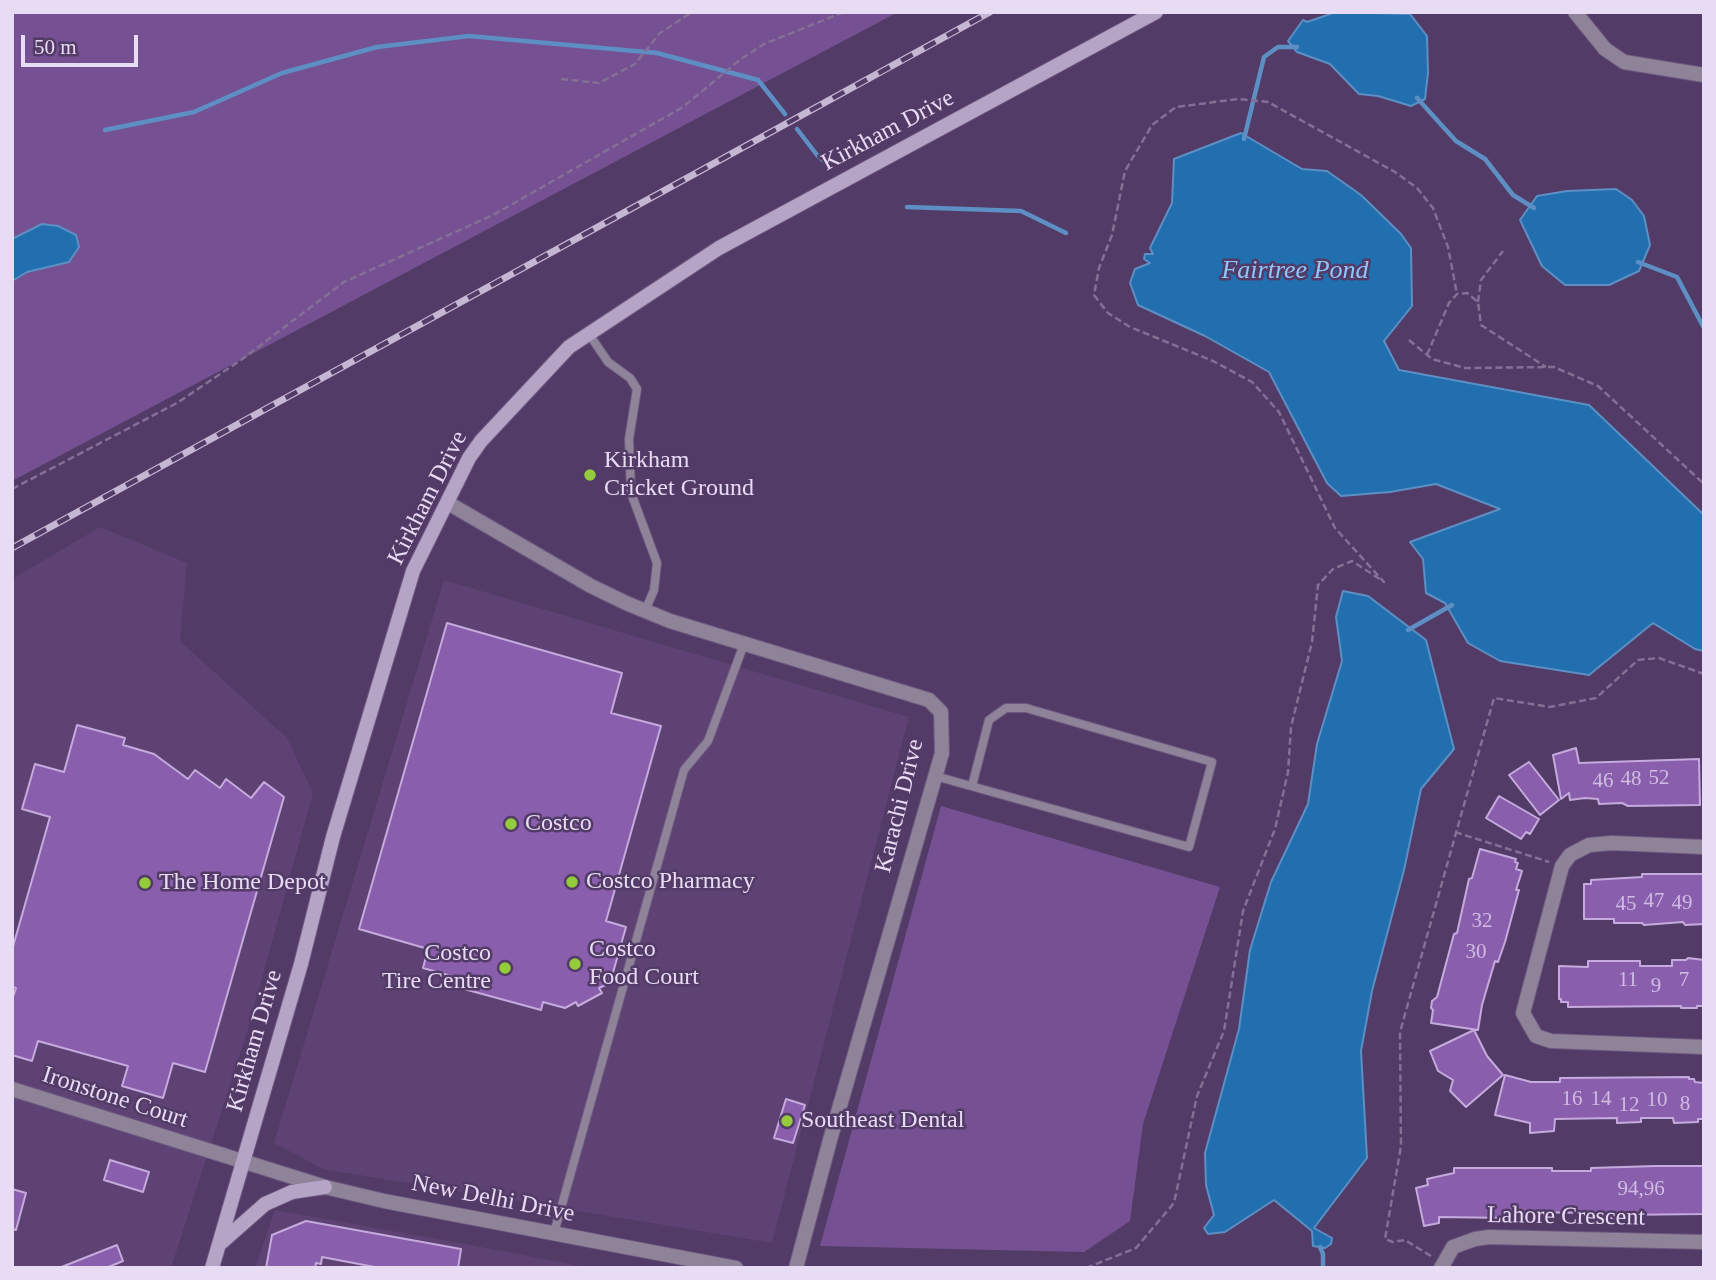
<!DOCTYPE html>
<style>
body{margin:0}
#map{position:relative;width:1716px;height:1280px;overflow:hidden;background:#523b66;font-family:"Times New Roman",serif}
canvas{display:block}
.frame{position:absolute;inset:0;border:14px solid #e8dbf4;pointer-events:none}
.scale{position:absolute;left:21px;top:35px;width:117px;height:32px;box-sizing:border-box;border:4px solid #e8dbf4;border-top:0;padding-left:9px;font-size:21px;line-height:24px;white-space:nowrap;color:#e8dbf4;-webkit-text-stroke:5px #523b66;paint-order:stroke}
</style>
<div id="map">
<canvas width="1716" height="1280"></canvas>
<div class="frame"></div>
<div class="scale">50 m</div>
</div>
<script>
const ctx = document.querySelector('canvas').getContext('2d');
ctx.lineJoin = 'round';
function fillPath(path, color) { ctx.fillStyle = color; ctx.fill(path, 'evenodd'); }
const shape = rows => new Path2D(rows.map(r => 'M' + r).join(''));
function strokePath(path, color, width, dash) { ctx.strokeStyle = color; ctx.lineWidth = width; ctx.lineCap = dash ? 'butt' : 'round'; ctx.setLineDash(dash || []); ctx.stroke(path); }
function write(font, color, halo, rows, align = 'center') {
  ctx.font = font + ' "Times New Roman",serif'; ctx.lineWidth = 5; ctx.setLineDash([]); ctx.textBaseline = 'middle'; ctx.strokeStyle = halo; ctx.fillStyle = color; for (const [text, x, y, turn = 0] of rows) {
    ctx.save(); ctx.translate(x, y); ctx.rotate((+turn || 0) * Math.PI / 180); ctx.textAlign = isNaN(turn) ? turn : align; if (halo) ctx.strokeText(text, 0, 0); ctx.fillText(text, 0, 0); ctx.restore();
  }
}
fillPath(shape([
 [100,527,187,563,180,641,287,738,313,793,248,1029,171,1268,12,1268,12,579],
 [444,580,909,717,772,1243,323,1169,274,1143],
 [275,1210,471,1245,591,1268,255,1268]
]), '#5d4273');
fillPath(shape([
 [12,12,898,12,12,481],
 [941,806,1220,887,1143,1124,1130,1221,1084,1252,820,1246]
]), '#755193');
const water = shape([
 [1336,12,1410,14,1427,36,1428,73,1425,99,1411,106,1378,96,1359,94,1330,64,1297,52,1288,41,1303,20,1307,22,1336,12],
 [1241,133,1302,169,1327,171,1361,195,1401,234,1411,248,1412,306,1384,341,1399,370,1589,405,1704,515,1704,651,1695,649,1653,623,1589,675,1500,661,1468,643,1445,603,1426,593,1423,559,1410,542,1500,509,1436,484,1390,492,1341,496,1327,483,1269,372,1205,336,1138,305,1130,283,1135,269,1150,263,1144,259,1145,254,1153,254,1150,248,1172,203,1174,159,1241,133],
 [1616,189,1632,200,1644,216,1650,245,1639,271,1609,285,1565,285,1542,266,1520,220,1537,196,1567,191,1616,189],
 [42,224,58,226,76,235,79,247,69,262,27,272,12,281,12,239,42,224],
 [1343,591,1368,596,1426,640,1454,749,1421,789,1404,870,1372,991,1361,1051,1367,1158,1314,1228,1332,1238,1331,1244,1325,1248,1313,1246,1312,1231,1274,1200,1225,1232,1208,1234,1204,1228,1214,1215,1206,1185,1205,1153,1239,1029,1250,950,1271,882,1308,804,1317,744,1342,661,1336,617,1343,591]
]);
fillPath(water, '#216faf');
strokePath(water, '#5d8fc4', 2);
strokePath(shape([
 [1417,98,1456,141,1485,159,1513,195,1534,208],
 [797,129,817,155,826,163],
 [105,130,194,112,282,73,377,47,469,36,657,53,758,80,785,114],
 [1244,139,1264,57,1278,47,1297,47],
 [907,207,1021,211,1066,233],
 [1638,262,1677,277,1704,328],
 [1408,630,1452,605],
 [1320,1247,1323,1254,1323,1268]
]), '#5d8fc4', 4.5);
const building = shape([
 [447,623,622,673,611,713,661,726,606,921,626,927,610,983,599,988,602,993,578,1006,576,1002,565,1008,543,1002,541,1010,453,986,455,977,423,968,428,949,359,929,447,623],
 [77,725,125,738,123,745,154,754,188,779,195,770,220,788,226,779,251,798,264,782,284,797,205,1072,173,1063,163,1098,122,1086,128,1066,38,1041,32,1061,12,1055,12,1000,16,988,12,987,12,950,50,817,22,809,35,764,64,772,77,725],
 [1576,748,1579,763,1699,759,1700,805,1628,806,1622,803,1599,804,1598,799,1585,798,1570,800,1569,793,1561,799,1553,755,1576,748],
 [1529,762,1559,800,1540,815,1509,775,1529,762],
 [1499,796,1539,819,1530,834,1526,832,1521,839,1486,818,1499,796],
 [1480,849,1516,859,1515,862,1518,863,1516,869,1522,871,1516,890,1519,890,1505,942,1498,962,1495,961,1482,1005,1478,1030,1431,1023,1433,1010,1431,1008,1432,1001,1437,997,1454,934,1457,933,1469,879,1472,878,1480,849],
 [1642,874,1704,874,1704,924,1685,925,1683,922,1644,925,1642,923,1614,923,1614,919,1584,919,1584,884,1591,884,1591,880,1642,877,1642,874],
 [1688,958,1704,960,1704,1006,1697,1006,1697,1008,1681,1008,1681,1006,1568,1007,1568,1002,1561,1002,1561,999,1559,999,1559,966,1588,967,1588,961,1640,961,1640,966,1672,966,1672,960,1686,960,1688,958],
 [1474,1030,1487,1056,1503,1075,1466,1107,1450,1091,1453,1080,1438,1071,1430,1051,1474,1030],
 [1505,1075,1531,1082,1560,1082,1560,1078,1689,1077,1689,1079,1694,1079,1695,1082,1704,1083,1704,1119,1698,1119,1698,1122,1674,1123,1673,1118,1641,1118,1641,1122,1617,1123,1617,1118,1555,1119,1554,1131,1530,1133,1530,1123,1495,1115,1505,1075],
 [786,1099,805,1105,793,1143,774,1138,786,1099],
 [110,1160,149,1172,143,1192,104,1180,110,1160],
 [1655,1166,1704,1166,1704,1214,1615,1215,1615,1218,1600,1218,1599,1213,1509,1212,1509,1218,1439,1217,1439,1223,1424,1226,1416,1188,1428,1185,1427,1179,1454,1173,1454,1168,1552,1168,1552,1171,1591,1171,1591,1168,1655,1166],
 [12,1189,26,1193,16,1230,12,1229,12,1189],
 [306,1221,461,1249,458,1268,380,1268,322,1257,321,1264,316,1263,315,1268,266,1268,272,1235,306,1221],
 [117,1245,123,1261,106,1268,59,1268,117,1245]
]);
fillPath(building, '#895eac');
strokePath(building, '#c5abdd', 2);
const lane = shape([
 [589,334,608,362,630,378,637,389,629,439,631,493,657,563,654,590,645,611],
 [935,776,1189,847,1212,762,1026,708,1006,708,989,720,972,786],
 [554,1233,684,770,708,741,744,644]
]);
const street = shape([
 [1575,12,1605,49,1624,62,1704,75],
 [448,503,591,586,626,603,670,621,929,700,941,712,942,753,830,1140,796,1268],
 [1704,847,1612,843,1589,845,1570,855,1562,866,1523,1013,1536,1036,1551,1041,1704,1047],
 [12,1089,325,1187,384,1201,736,1268],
 [1441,1268,1453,1247,1475,1239,1489,1237,1704,1242]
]);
const secondary = shape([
 [222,1242,265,1204,292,1192,325,1187],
 [212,1268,301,964,333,837,413,571,469,458,481,441,569,347,719,248,1156,12]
]);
strokePath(lane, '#6d5880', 10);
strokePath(street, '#6d5880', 16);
strokePath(secondary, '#6d5880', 16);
strokePath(shape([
 [561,79,599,83,635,64,660,33,692,12],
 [1478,302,1481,280,1503,251],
 [1409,340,1432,359,1465,368,1554,367,1598,386,1704,484],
 [1427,355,1449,303,1457,294,1467,293,1478,302,1481,325,1546,367],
 [12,489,177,403,241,360,344,282,493,215,683,107,741,59,764,44,844,12],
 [1455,832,1549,862],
 [1431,1256,1405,1240,1393,1242,1385,1239,1401,1146,1400,1032,1494,698,1550,707,1596,698,1638,660,1659,658,1704,674],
 [1086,1268,1136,1248,1174,1203,1197,1096,1224,1031,1243,911,1275,829,1288,772,1291,727,1312,642,1318,585,1333,569,1352,561,1384,582,1335,528,1279,412,1252,382,1213,361,1130,327,1108,313,1094,295,1099,268,1112,235,1125,171,1152,125,1176,107,1238,99,1268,102,1395,172,1417,188,1433,208,1448,247,1457,294]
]), '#847095', 2.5, [7, 3.5]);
strokePath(lane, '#8e8398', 8);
strokePath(street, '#8e8398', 14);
strokePath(secondary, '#b5a4c5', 14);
const rail = shape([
 [12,548,990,12]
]);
strokePath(rail, '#c5b6d3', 7);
strokePath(rail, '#523b66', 4.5, [13]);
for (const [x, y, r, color] of [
 [590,475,7,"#95cc3b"],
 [511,824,7,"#95cc3b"],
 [572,882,7,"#95cc3b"],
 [145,883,7,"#95cc3b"],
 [575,964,7,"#95cc3b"],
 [505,968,7,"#95cc3b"],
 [787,1121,7,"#95cc3b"]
]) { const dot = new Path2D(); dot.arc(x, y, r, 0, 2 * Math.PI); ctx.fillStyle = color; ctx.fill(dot); strokePath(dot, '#523b66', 2.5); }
write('21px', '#d0bce2', null, [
 ["52",1659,778],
 ["48",1631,779],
 ["46",1603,781],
 ["47",1654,901],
 ["49",1682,903],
 ["45",1626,904],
 ["32",1482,921],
 ["30",1476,952],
 ["11",1628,980],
 ["7",1684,980],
 ["9",1656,986],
 ["16",1572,1099],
 ["14",1601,1099],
 ["10",1657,1100],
 ["8",1685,1104],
 ["12",1629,1105],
 ["94,96",1641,1189]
]);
write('24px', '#e8dbf4', '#523b66', [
 ["Kirkham Drive",888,131,-28],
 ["Kirkham Drive",428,498,-63],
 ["Karachi Drive",900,806,-76],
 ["Kirkham Drive",255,1041,-74],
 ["Ironstone Court",115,1098,18],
 ["New Delhi Drive",493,1199,11],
 ["Lahore Crescent",1566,1217,1]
]);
write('24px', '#e8dbf4', '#523b66', [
 ["Kirkham",604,461],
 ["Cricket Ground",604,489],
 ["Costco",525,824],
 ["Costco Pharmacy",586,882],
 ["The Home Depot",159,883],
 ["Costco",589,950],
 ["Food Court",589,978],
 ["Costco",491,954,"right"],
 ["Tire Centre",491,982,"right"],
 ["Southeast Dental",801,1121]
], 'left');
write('italic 26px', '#8fc5f9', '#523b66', [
 ["Fairtree Pond",1295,271]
]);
</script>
